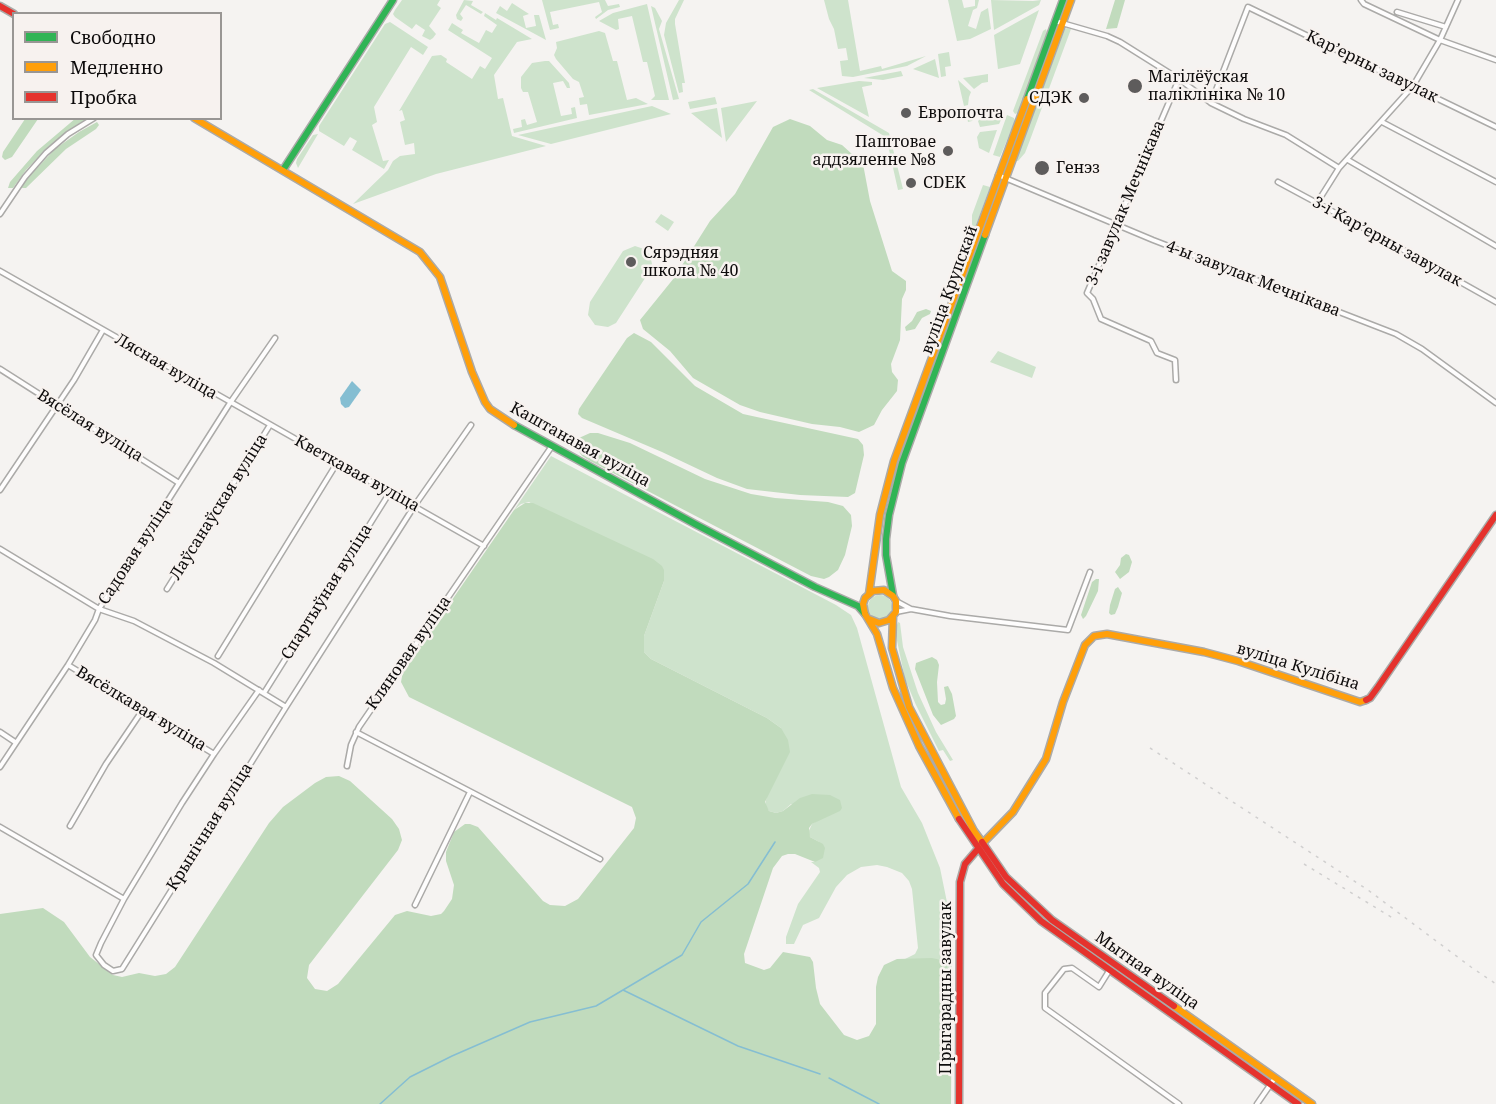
<!DOCTYPE html>
<meta charset="utf-8">
<style>
body{margin:0}
#map{position:relative;width:1496px;height:1104px;overflow:hidden;background:#f5f3f1;font-family:"Noto Serif",serif}
canvas{display:block}
.legend{position:absolute;left:12px;top:12px;width:210px;height:108px;box-sizing:border-box;background:#f7f2ef;border:2px solid #999694;margin:0;padding:8px 10px;list-style:none;font-size:18px;color:#0d0b0b}
.legend li{display:flex;align-items:center;gap:12px;height:30px}
.legend b{width:30px;border:2px solid #999694}
</style>
<div id="map">
<canvas width="1496" height="1104"></canvas>
<ul class="legend">
<li><b style="height:8px;background:#30b455"></b>Свободно</li>
<li><b style="height:8px;background:#ff9f0a"></b>Медленно</li>
<li><b style="height:8px;background:#e5322d"></b>Пробка</li>
</ul>
</div>
<script>
const ctx = document.querySelector('canvas').getContext('2d');
ctx.lineJoin = 'round';
function fillPath(path, color) { ctx.fillStyle = color; ctx.fill(path, 'evenodd'); }
const shape = rows => new Path2D(rows.map(r => 'M' + r).join(''));
function strokePath(path, color, width, dash) { ctx.strokeStyle = color; ctx.lineWidth = width; ctx.lineCap = dash ? 'butt' : 'round'; ctx.setLineDash(dash || []); ctx.stroke(path); }
function write(font, color, halo, rows, align = 'center') {
  ctx.font = font + ' "Noto Serif",serif'; ctx.lineWidth = 5; ctx.setLineDash([]); ctx.textBaseline = 'middle'; ctx.strokeStyle = halo; ctx.fillStyle = color; for (const [text, x, y, turn = 0] of rows) {
    ctx.save(); ctx.translate(x, y); ctx.rotate((+turn || 0) * Math.PI / 180); ctx.textAlign = isNaN(turn) ? turn : align; if (halo) ctx.strokeText(text, 0, 0); ctx.fillText(text, 0, 0); ctx.restore();
  }
}
fillPath(shape([
 [402,0,440,0,437,5,441,8,429,26,436,34,433,38,430,40,422,36,425,30,416,24,412,29,395,17,393,14,395,10],
 [464,0,473,1,471,5,483,12,481,14,466,5,460,14,463,18,461,21,457,19,456,15],
 [542,0,605,0,608,6,619,4,620,7,608,10,596,19,595,17,602,12,599,2,550,12,553,25,558,24,559,28,550,30],
 [679,0,684,0,675,19,675,24,685,83,682,83,683,92,679,93,664,35,666,23],
 [824,0,848,0,860,71,881,66,882,69,926,56,907,66,853,77,842,76,840,61,848,60,846,48,838,49,834,29,829,19],
 [948,0,962,0,964,8,975,6,975,0,979,0,977,8,973,10,968,26,976,29,981,12,988,8,991,29,970,39,957,41],
 [991,0,1033,1,1041,0,1039,5,994,30],
 [512,3,529,14,523,16,526,28,536,26,534,15,539,15,546,40,496,13,500,6,507,11],
 [647,4,669,100,651,100,655,96,647,62,643,62,632,16,618,19,619,29,616,30,599,21,613,13],
 [651,6,655,8,662,21,659,29,679,99,673,100],
 [1039,10,1020,64,998,69,994,35],
 [485,13,496,20,497,18,532,39,517,42,494,75,498,99,503,98,512,136,546,146,436,174,353,204,388,170,393,161,400,156,415,154,414,143,405,145,400,122,405,120,402,110,399,111,432,56,441,55,447,59,446,62,472,79,480,66,485,69,492,58,448,30,452,23,463,30,461,33,479,43,486,30,492,33,497,25,484,16],
 [390,22,428,47,423,55,411,47,374,107,377,122,372,125,383,161,389,160,384,169,352,150,357,141,350,137,344,146,319,131,319,126,385,24],
 [1067,28,1071,29,1030,140,1025,153,1018,161,1016,161,1065,29],
 [1046,29,1047,32,1018,113,1015,114,1013,111,1043,31],
 [599,31,605,33,613,61,617,61,627,100,636,98,648,104,589,115,587,104,580,105,579,98,584,97,579,82,573,79,556,59,554,55,557,48,556,42],
 [949,52,951,66,945,67,946,76,941,77,938,54],
 [935,59,939,78,913,69],
 [545,61,549,61,569,83,570,88,567,88,563,81,553,83,561,116,572,114,571,108,575,107,577,118,514,133,513,129,522,127,521,120,525,119,527,125,537,122,528,92,523,92,521,88,521,77,532,63],
 [901,71,903,76,883,80,864,78],
 [988,74,988,82,982,83,974,89,963,78],
 [958,80,971,92,969,97,968,105,964,106],
 [859,81,872,82,872,85,862,87,869,117,817,88],
 [813,89,889,133,903,189,898,190,887,141,884,136,809,90],
 [715,97,717,104,690,109,688,102],
 [757,101,726,142,721,108],
 [652,106,671,114,551,144,518,135],
 [977,107,980,112,972,121,968,122,965,108],
 [717,108,722,138,691,113],
 [997,114,1002,118,999,124,980,127,978,121,984,115,990,117],
 [1007,115,1014,118,1015,121,1000,157,993,155],
 [997,130,989,153,979,148,977,137,980,132],
 [318,134,298,168,296,163,297,159,313,135],
 [983,185,990,187,959,272,957,273,953,266,958,253,964,247,964,238,967,229,972,224,972,215],
 [661,214,674,222,668,231,655,222],
 [635,246,644,249,650,255,652,264,649,272,616,323,608,327,595,325,588,315,590,302,623,251],
 [998,351,1036,367,1032,378,990,362],
 [551,456,836,605,851,615,857,628,901,787,922,823,940,868,950,917,952,977,946,964,941,960,905,959,915,954,918,948,912,889,909,881,902,873,887,867,877,865,861,867,847,875,836,887,819,918,803,925,794,944,786,944,786,937,798,904,820,872,819,868,811,862,815,862,819,842,810,837,808,833,812,824,817,821,791,804,783,811,776,813,769,811,765,805,781,728,767,718,651,659,644,652,644,636,664,581,529,502,521,504,514,510],
 '868 607a12 12 0 1 1 24 0a12 12 0 1 1-24 0Z',
 [898,622,900,623,903,647,918,693,936,732,953,760,950,761,943,750,939,751,916,705,905,679,895,631]
]), '#cee3cc');
fillPath(shape([
 [1115,0,1125,0,1117,28,1106,29],
 [76,118,88,119,49,146,26,170,13,188,8,188,10,182,37,151],
 [25,119,38,119,12,157,5,160,2,157,3,152],
 [790,119,810,126,827,140,842,145,863,164,870,201,892,271,906,281,906,290,902,299,900,340,891,364,892,372,898,380,897,391,882,410,874,425,859,432,840,427,812,424,760,412,740,405,693,378,670,351,643,329,640,320,674,278,710,221,735,194,773,127],
 [97,122,99,125,96,129,66,149,26,188,22,188,23,183,55,149,79,132],
 [926,309,931,311,930,314,922,318,915,329,906,331,905,327,912,321,917,312],
 [634,333,651,342,695,386,743,414,858,439,863,445,864,455,855,493,848,497,800,495,747,489,717,478,662,452,582,418,578,414,579,409,627,338],
 [590,433,598,433,630,443,705,479,751,494,775,498,828,502,843,506,851,515,852,526,845,555,838,570,829,577,824,579,811,576,590,461,582,456,576,447,579,438],
 [525,503,533,503,653,559,662,566,664,570,664,581,644,636,644,652,651,659,767,718,781,728,788,740,790,752,765,802,769,811,776,813,783,811,800,798,812,794,830,795,840,800,842,808,840,811,812,824,809,828,810,837,823,844,825,848,823,858,815,862,795,854,788,854,782,856,773,868,744,954,745,963,764,970,770,968,783,952,810,957,813,962,816,988,820,1004,844,1035,857,1040,869,1036,876,1024,876,987,878,977,884,965,897,959,932,958,941,960,946,964,952,977,951,1104,0,1104,0,914,43,908,64,922,90,957,113,975,122,977,139,973,155,976,166,974,175,967,269,823,283,807,315,783,326,777,339,776,350,781,392,819,399,829,402,840,398,850,309,965,307,978,315,989,327,991,338,984,395,915,407,911,431,916,441,914,444,911,452,899,454,885,446,861,446,852,454,832,465,824,470,824,478,827,543,901,550,905,565,906,578,899,634,828,636,818,632,807,409,697,401,682,403,671,514,510],
 [1126,554,1129,555,1132,562,1129,572,1120,579,1115,572,1120,565,1121,558],
 [1096,579,1099,579,1098,591,1086,616,1083,619,1081,615,1092,582],
 [1118,587,1122,593,1118,607,1115,614,1111,615,1109,613,1110,605,1115,589],
 [932,657,937,660,939,665,937,682,938,702,941,705,945,704,946,699,944,687,948,686,952,694,956,716,954,719,941,725,933,715,915,669,916,663]
]), '#c1dbbd');
fillPath(shape([
 [352,381,361,390,349,407,345,408,341,404,340,398]
]), '#85bed2');
strokePath(shape([
 [623,990,738,1046,820,1074],
 [829,1078,879,1104],
 [380,1104,410,1077,452,1056,530,1022,596,1006,682,955,701,922,748,884,775,842]
]), '#85bed2', 1.5);
const street = shape([
 [1361,0,1364,4,1440,40,1496,60],
 [1397,12,1446,27],
 [1055,21,1107,36,1120,42,1179,79,1211,103,1244,119,1286,135,1339,168],
 [1211,103,1248,7,1496,127],
 [1382,122,1496,182],
 [1348,160,1496,246],
 [998,175,1153,240,1396,334,1422,349,1496,403],
 [1278,182,1382,238,1496,302],
 [1317,203,1339,168,1413,86,1440,40,1458,0],
 [0,214,25,177,46,153,68,134,94,118],
 [0,271,484,546],
 [0,369,179,483],
 [1176,380,1175,360,1157,353,1151,341,1101,319,1093,299,1087,293,1179,79],
 [0,490,74,380,103,330],
 [0,549,99,609,134,621,214,663,286,707],
 [167,589,270,425],
 [896,601,911,609,950,616,1068,630,1090,572],
 [896,612,911,609],
 [218,656,337,463],
 [68,665,214,754],
 [259,690,214,754,182,803,124,899,101,943,96,955,104,965,113,971,122,969,286,707,415,505,471,425],
 [264,693,390,492],
 [0,732,15,742],
 [356,732,600,859],
 [347,766,351,745,359,727,552,446],
 [0,767,68,665,95,620,99,609,230,403,275,338],
 [70,826,106,764,142,711],
 [0,827,124,899],
 [415,905,470,792],
 [1109,971,1099,987,1072,968,1064,969,1045,993,1045,1008,1179,1104],
 [1257,1104,1275,1078]
]);
const fast = shape([
 [1027,99,1063,0],
 [283,170,393,0],
 [514,425,695,524,815,587,858,606,865,614],
 [893,595,886,555,886,539,889,515,902,463,985,235]
]);
const slow = shape([
 [194,118,420,252,440,277,472,372,485,402,490,409,514,425],
 [985,235,1071,0],
 [869,594,880,515,894,461,1027,99],
 [893,616,892,648,909,707,974,831,982,842],
 [869,619,879,623,889,620,896,612,896,601,893,596,884,590,873,591,865,598,863,604,865,614,877,634,893,688,919,746,959,819],
 [982,844,1013,812,1046,759,1063,702,1085,645,1094,636,1107,634,1204,652,1238,661,1360,702,1366,700],
 [1174,1006,1312,1104]
]);
const jam = shape([
 [0,6,14,14],
 [1366,700,1370,698,1378,687,1496,515],
 [959,819,1003,884,1041,921,1298,1104],
 [982,842,1006,877,1052,920,1174,1006],
 [959,1104,960,882,965,864,977,850]
]);
strokePath(street, '#abaaa8', 7);
strokePath(fast, '#abaaa8', 9);
strokePath(slow, '#abaaa8', 9);
strokePath(jam, '#abaaa8', 9);
strokePath(street, '#fefdfd', 4);
strokePath(fast, '#30b455', 6);
strokePath(slow, '#ff9f0a', 6);
strokePath(jam, '#e5322d', 6);
strokePath(shape([
 [1150,748,1368,890,1471,967,1496,984],
 [1304,864,1396,920]
]), '#d0cfcf', 1.5, [3, 6]);
for (const [x, y, r, color] of [
 [1135,86,8,"#5e5c5c"],
 [1084,98,6,"#5e5c5c"],
 [906,113,6,"#5e5c5c"],
 [948,151,6,"#5e5c5c"],
 [1042,168,8,"#5e5c5c"],
 [911,183,6,"#5e5c5c"],
 [631,262,6,"#5e5c5c"]
]) { const dot = new Path2D(); dot.arc(x, y, r, 0, 2 * Math.PI); ctx.fillStyle = color; ctx.fill(dot); strokePath(dot, '#f7f2ef', 2); }
write('16px', '#0d0b0b', '#f7f2ef', [
 ["Карʼерны завулак",1372,67,26],
 ["3-і завулак Мечнікава",1126,203,-67],
 ["3-і Карʼерны завулак",1387,242,29],
 ["4-ы завулак Мечнікава",1253,279,21],
 ["вуліца Крупскай",950,290,-70],
 ["Лясная вуліца",166,367,30],
 ["Вясёлая вуліца",90,426,32],
 ["Каштанавая вуліца",580,445,29],
 ["Кветкавая вуліца",357,474,29],
 ["Лаўсанаўская вуліца",219,507,-58],
 ["Садовая вуліца",136,552,-57],
 ["Спартыўная вуліца",327,592,-58],
 ["Кляновая вуліца",409,653,-55],
 ["вуліца Кулібіна",1298,667,17],
 ["Вясёлкавая вуліца",141,709,31],
 ["Крынічная вуліца",210,827,-58],
 ["Мытная вуліца",1147,971,35],
 ["Прыгарадны завулак",946,988,-90]
]);
write('16px', '#0d0b0b', '#f7f2ef', [
 ["Магілёўская",1148,77],
 ["паліклініка № 10",1148,95],
 ["СДЭК",1072,98,"right"],
 ["Европочта",918,113],
 ["Паштовае",936,142,"right"],
 ["аддзяленне №8",936,160,"right"],
 ["Генэз",1056,168],
 ["CDEK",923,183],
 ["Сярэдняя",643,253],
 ["школа № 40",643,271]
], 'left');
</script>
